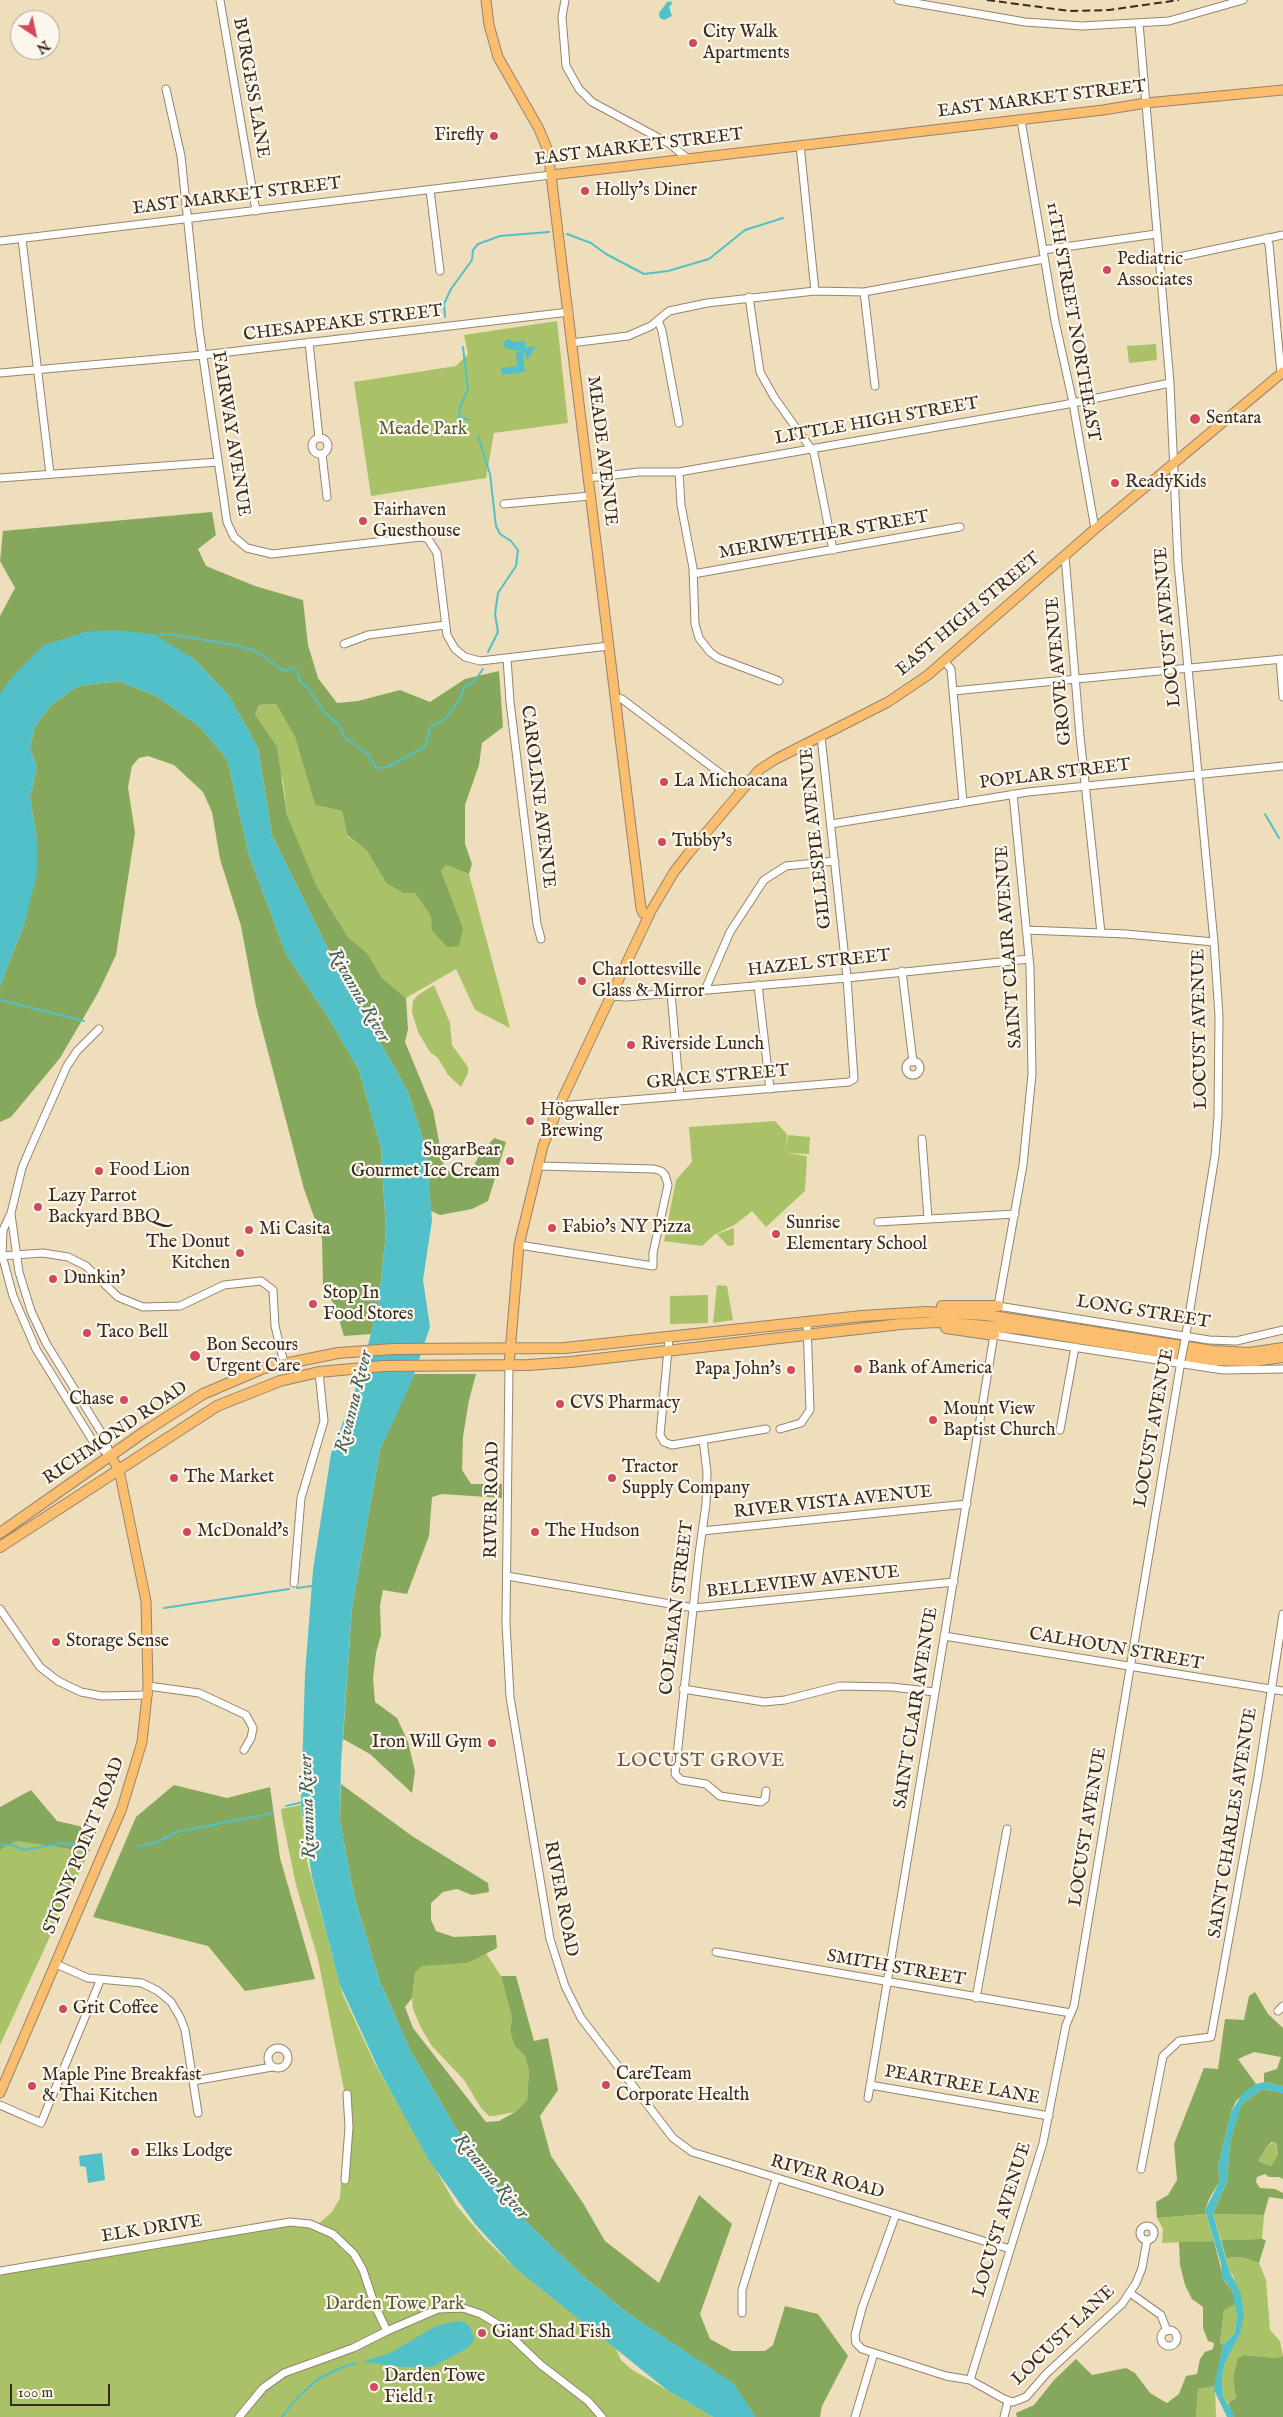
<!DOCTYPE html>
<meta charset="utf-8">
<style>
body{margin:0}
#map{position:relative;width:1283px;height:2417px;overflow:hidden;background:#efdebc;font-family:"IM FELL English",serif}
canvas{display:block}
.north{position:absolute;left:10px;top:10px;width:50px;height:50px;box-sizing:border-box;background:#fbf7ec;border:1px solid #aea59a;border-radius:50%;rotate:146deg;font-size:14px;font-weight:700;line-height:20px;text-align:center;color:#3b2a1e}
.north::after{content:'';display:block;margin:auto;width:18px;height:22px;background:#d1495b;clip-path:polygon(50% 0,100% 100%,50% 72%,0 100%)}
.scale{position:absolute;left:10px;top:2384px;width:100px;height:22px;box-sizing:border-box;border:2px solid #3b2a1e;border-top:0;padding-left:6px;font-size:15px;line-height:18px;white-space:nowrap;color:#3b2a1e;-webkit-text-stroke:4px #fbf7ec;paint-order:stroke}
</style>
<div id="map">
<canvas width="1283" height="2417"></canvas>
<div class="north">N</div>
<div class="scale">100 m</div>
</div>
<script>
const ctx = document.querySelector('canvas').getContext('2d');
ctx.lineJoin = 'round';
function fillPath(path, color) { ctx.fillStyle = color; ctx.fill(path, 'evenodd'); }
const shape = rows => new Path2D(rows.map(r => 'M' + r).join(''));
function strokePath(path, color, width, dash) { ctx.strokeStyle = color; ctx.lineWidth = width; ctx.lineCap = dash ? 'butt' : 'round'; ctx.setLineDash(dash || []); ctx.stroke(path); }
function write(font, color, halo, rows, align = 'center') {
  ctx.font = font + ' "IM FELL English",serif'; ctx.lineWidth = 4.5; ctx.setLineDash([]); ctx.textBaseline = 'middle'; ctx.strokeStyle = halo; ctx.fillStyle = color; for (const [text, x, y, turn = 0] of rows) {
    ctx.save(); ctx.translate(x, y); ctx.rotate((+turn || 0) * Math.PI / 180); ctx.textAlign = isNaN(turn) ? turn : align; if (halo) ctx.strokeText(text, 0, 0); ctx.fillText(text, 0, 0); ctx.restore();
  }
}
fillPath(shape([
 [557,321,568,423,494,433,486,478,371,496,354,382,456,366,468,354,464,335],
 [1156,344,1157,360,1129,363,1127,346],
 [276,704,295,737,315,805,342,811,347,836,367,851,386,883,403,893,415,893,432,916,432,931,450,898,441,871,446,865,469,874,510,1028,475,1010,456,969,406,998,382,978,367,953,348,937,316,885,301,851,287,815,283,780,255,715,259,705],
 [434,985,450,1023,452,1045,468,1067,468,1073,461,1087,448,1075,438,1058,430,1052,418,1032,412,1012,413,1001,418,995],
 [775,1121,787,1134,786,1149,788,1135,810,1137,809,1154,786,1153,807,1156,805,1191,766,1227,752,1211,736,1224,714,1235,702,1246,664,1241,676,1180,692,1162,689,1127],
 [734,1228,734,1245,728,1246,717,1234],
 [717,1285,727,1286,733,1320,713,1323],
 [708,1295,708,1323,670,1324,670,1296],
 [301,1805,307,1861,343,1995,375,2064,456,2205,483,2237,515,2268,607,2341,616,2349,621,2360,631,2369,713,2417,0,2417,0,2270,285,2222,316,2226,332,2212,340,2198,343,2157,348,2133,347,2105,318,1959,296,1885,282,1817,281,1809],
 [17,1841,89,1852,0,2045,0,1850],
 [486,1953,501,1976,512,2018,510,2031,514,2045,525,2056,529,2071,527,2100,515,2112,494,2116,489,2116,481,2108,464,2080,432,2046,421,2028,413,2009,412,1998,415,1973,422,1965,468,1963],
 [1275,2142,1278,2155,1272,2166,1258,2161,1267,2146],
 [1206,2214,1214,2241,1162,2243,1163,2229,1157,2218],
 [1213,2214,1264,2215,1262,2239,1221,2240],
 [1241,2257,1259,2263,1266,2280,1270,2330,1280,2341,1283,2356,1276,2358,1244,2355,1233,2379,1236,2398,1228,2403,1223,2397,1222,2377,1225,2363,1240,2334,1234,2277,1229,2270,1226,2258],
 [1236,2304,1237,2316,1235,2333,1223,2345,1220,2343,1224,2310],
 [1215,2386,1216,2417,1196,2417,1198,2389]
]), '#a9c268');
fillPath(shape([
 [212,512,216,535,198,549,206,566,255,586,303,600,308,645,318,678,337,703,358,701,400,690,430,702,465,679,499,671,503,727,482,743,479,765,465,805,465,844,472,864,469,874,446,865,441,871,463,929,459,946,447,947,432,930,431,916,415,893,403,893,386,883,367,851,347,835,342,811,315,805,295,737,276,704,259,705,255,715,277,747,287,815,316,885,348,937,367,953,382,978,406,998,408,1029,405,1042,433,1110,444,1167,458,1178,469,1175,479,1156,494,1138,506,1142,488,1201,472,1209,440,1215,431,1211,426,1148,407,1090,330,953,272,835,258,748,229,696,194,659,0,693,0,616,15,588,0,561,3,531],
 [119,681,156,696,199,726,227,759,249,855,286,954,328,1017,359,1070,381,1148,386,1232,378,1308,371,1334,344,1336,335,1306,323,1287,322,1239,304,1189,256,1006,241,926,220,859,212,812,203,792,174,765,148,756,139,758,132,766,128,787,135,833,116,955,98,993,60,1058,11,1117,0,1122,0,986,24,925,37,840,30,798,37,767,30,748,35,726,51,705,78,686],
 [414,1374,476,1374,469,1400,463,1437,462,1470,471,1484,502,1484,502,1498,442,1494,432,1497,429,1536,407,1594,383,1590,380,1605,381,1635,376,1653,373,1678,375,1702,397,1718,408,1742,415,1771,412,1793,370,1754,343,1739,352,1608,380,1450],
 [341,1784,412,1836,488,1883,489,1892,472,1895,457,1889,443,1892,431,1903,431,1920,436,1931,454,1937,496,1935,497,1948,468,1963,422,1966,415,1973,412,1998,405,2007,413,2028,486,2122,499,2121,515,2112,527,2100,529,2071,525,2056,514,2045,510,2031,512,2018,501,1976,516,1976,534,2041,548,2038,558,2090,540,2116,551,2156,583,2203,605,2241,659,2283,699,2195,732,2224,700,2314,710,2339,732,2351,765,2351,773,2345,785,2306,818,2314,848,2356,822,2406,820,2417,753,2417,731,2382,629,2314,586,2279,514,2210,457,2130,410,2050,379,1979,354,1895,340,1822],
 [174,1785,227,1798,270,1787,280,1858,315,1979,245,1991,208,1946,93,1917,136,1817],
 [31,1790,57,1821,97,1830,89,1852,17,1841,0,1850,0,1807],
 [1255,1992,1268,2014,1283,2028,1283,2086,1264,2082,1264,2073,1277,2069,1281,2057,1254,2052,1238,2059,1256,2084,1236,2101,1231,2112,1218,2167,1220,2181,1210,2197,1205,2210,1206,2214,1157,2218,1156,2202,1168,2195,1177,2180,1174,2144,1204,2068,1218,2069,1225,2019,1244,2020,1249,1996],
 [1262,2089,1283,2093,1283,2179,1279,2177,1269,2177,1265,2174,1257,2177,1256,2182,1260,2188,1275,2189,1283,2193,1283,2199,1269,2197,1264,2215,1213,2214,1227,2181,1230,2142,1238,2115,1242,2104],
 [1272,2142,1276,2143,1278,2155,1271,2166,1258,2161,1267,2146],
 [1221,2240,1262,2239,1266,2240,1259,2263,1241,2257,1226,2258],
 [1214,2241,1224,2281,1232,2290,1236,2304,1224,2310,1220,2343,1223,2345,1215,2386,1198,2389,1196,2417,1017,2417,1016,2413,1034,2405,1054,2380,1076,2359,1092,2375,1126,2368,1135,2373,1150,2393,1167,2403,1179,2394,1186,2376,1197,2374,1200,2359,1205,2352,1213,2349,1214,2343,1208,2341,1203,2328,1203,2307,1192,2299,1185,2285,1180,2265,1179,2242],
 [1244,2355,1276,2358,1283,2356,1283,2417,1234,2417,1228,2403,1236,2398,1233,2379,1238,2358]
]), '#86a85c');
fillPath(shape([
 [671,1,672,4,669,7,672,16,664,20,660,18,659,13,667,2],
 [508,339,514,342,525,341,525,348,536,346,527,361,525,353,523,354,525,372,502,375,501,368,517,366,516,353,522,352,505,348,503,343],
 [114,630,153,634,194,659,229,696,258,748,272,835,330,953,407,1090,426,1148,432,1220,423,1280,430,1327,411,1383,380,1450,352,1608,341,1764,340,1822,354,1895,379,1979,410,2050,457,2130,514,2210,586,2279,629,2314,733,2383,756,2417,713,2417,667,2390,515,2268,475,2224,428,2159,378,2068,340,1985,312,1877,301,1805,305,1674,313,1570,331,1454,357,1385,378,1308,386,1232,381,1148,359,1070,328,1017,286,954,249,855,227,759,199,726,156,696,119,681,78,686,51,705,35,726,30,748,37,767,30,798,37,840,37,874,24,925,0,986,0,693,14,675,44,645,85,632],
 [1264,2082,1283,2086,1283,2093,1262,2089,1242,2104,1230,2142,1227,2181,1213,2214,1229,2270,1241,2294,1244,2314,1240,2334,1225,2363,1222,2377,1223,2397,1232,2410,1234,2417,1227,2417,1214,2390,1215,2381,1223,2345,1235,2333,1237,2316,1232,2290,1222,2278,1221,2264,1205,2210,1220,2181,1218,2167,1231,2112,1243,2093,1256,2084],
 [102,2153,105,2180,88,2183,86,2167,80,2166,79,2156],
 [458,2321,464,2322,470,2327,474,2338,473,2342,466,2349,432,2367,404,2367,362,2362,390,2353,436,2326]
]), '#52c0c8');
strokePath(shape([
 [567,234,591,243,606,254,644,274,668,271,709,259,745,230,783,218],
 [445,317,444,304,451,289,472,260,473,250,478,244,500,236,549,232],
 [463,347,468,389,460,407,459,417,469,420],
 [478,436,490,474,496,526,500,534,511,541,518,550,516,566,498,593,495,614,498,632,488,652],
 [153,636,170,634,235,645,256,651,281,669,287,671,290,667,297,671,300,681,308,688,324,712,339,725,344,737,368,754,376,768,388,767,425,747,430,728,446,718,460,699,464,687,474,682,483,669],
 [1265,814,1279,838],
 [0,1000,84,1021],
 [297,1588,312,1586],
 [164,1608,289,1589],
 [286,1806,303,1802],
 [0,1845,11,1845,25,1850,61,1843,85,1845],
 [139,1846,155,1843,177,1832,273,1813],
 [282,2417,297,2398,318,2379,343,2367,357,2363]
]), '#52c0c8', 2);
const minor = shape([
 [220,0,256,211],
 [565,0,562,17,566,66,579,89,592,102,670,144,688,159],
 [898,0,1025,22,1082,26,1169,21,1243,0],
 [1139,23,1170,383,1178,563,1214,942,1219,1016,1218,1115,1215,1156,1185,1340],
 [166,89,181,156,199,329,227,522,234,537,247,548,272,554,421,537,428,539,437,553,447,635,455,649,465,657,480,661,609,646],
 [1021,120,1055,321,1072,398,1095,529],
 [800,145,815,291],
 [430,190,440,271],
 [1266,238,1269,244,1281,373],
 [22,239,50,474],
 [0,241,551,175],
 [1043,250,1156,234],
 [1160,261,1283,235],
 [864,292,875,386],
 [749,297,760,372,774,397,814,453,833,550],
 [658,320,662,331,679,423],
 [309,342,319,438],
 [571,343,628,336,651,326,669,311,707,303,815,291,864,292,1044,259],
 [0,373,203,355,569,312],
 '312 446a8 8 0 1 1 16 0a8 8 0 1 1-16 0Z',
 [322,454,327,497],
 [679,472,681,505,693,568,695,624,699,638,710,652,718,658,779,681],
 [0,478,218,462],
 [588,478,639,472,679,472,1063,405,1170,383],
 [504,504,590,496],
 [1065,556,1080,736,1101,933],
 [693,574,960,527],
 [344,644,368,635,445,625],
 [507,658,510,702,537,924,541,939],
 [1280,659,1283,697],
 [944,661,951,669,963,802],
 [953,691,1283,659],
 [616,698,622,699,741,789],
 [1013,794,1030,967,1032,1074,1023,1165,998,1306,1209,1340,1236,1341,1283,1330],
 [831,824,1028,792,1283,766],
 [1026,930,1126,934,1214,942],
 [902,971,913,1062],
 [758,985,770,1089],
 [705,990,730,932,764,880,786,866,835,861],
 [671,993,680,1096],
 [611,996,626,997,847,978,1029,959],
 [99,1029,77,1051,67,1066,30,1149,22,1168,11,1213,3,1230,2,1255,13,1296,36,1349,94,1443,110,1455],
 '906 1068a7 7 0 1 1 14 0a7 7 0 1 1-14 0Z',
 [559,1106,849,1082,854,1079,847,978,821,736],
 [922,1139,928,1218],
 [11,1214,19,1272,31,1311,46,1343,104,1437,110,1455],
 [878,1222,1015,1214],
 [519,1245,653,1266,653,1253,668,1185,665,1175,661,1171,654,1169,537,1166],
 [0,1256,43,1253,68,1257,86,1266,118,1297,143,1307,180,1306,224,1285,261,1281,273,1290,275,1326,284,1363],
 [669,1339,660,1435,664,1442,672,1445,766,1429],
 [509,1365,506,1623,510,1697,550,1939,565,1986,581,2018,673,2138,692,2152,1010,2249],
 [780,1429,801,1423,810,1410,807,1323],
 [1060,1430,1075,1347],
 [703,1440,707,1472,706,1504,699,1554,675,1774,681,1780,706,1784,720,1796,761,1802,765,1799,766,1791],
 [702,1531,967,1504],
 [507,1576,694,1608,954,1582],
 [294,1583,301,1498,324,1421,319,1372],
 [0,1609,40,1667,58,1681,81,1692,102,1696,148,1695],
 [944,1636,1283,1691],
 [148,1686,199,1693,246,1715,253,1728,251,1738,244,1750],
 [683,1689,764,1702,785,1700,840,1686,892,1687,935,1692],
 [716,1952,1071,2013],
 [56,1964,88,1978,142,1983,158,1991,171,2002,180,2017,185,2030,198,2113],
 [976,1998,1007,1829],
 [1278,2011,1283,2006],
 '268 2058a10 10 0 1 1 20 0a10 10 0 1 1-20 0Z',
 [193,2081,272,2067],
 [870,2085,1049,2116],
 [868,2098,994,1335,1223,1370,1283,1369],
 [0,2105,41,2123,100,1981],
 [1141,2169,1163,2056,1179,2041,1211,2037,1258,1777,1283,1614],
 [345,2180,349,2127,347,2094],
 [896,2214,862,2308,855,2335,856,2343,862,2349,946,2376,970,2380,1004,2399,1013,2402,1026,2397,1047,2373,1122,2304,1136,2283,1142,2268,1147,2240],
 '1140 2233a7 7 0 1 1 14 0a7 7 0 1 1-14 0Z',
 [0,2271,290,2222,310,2224,333,2234,354,2254,363,2270,375,2306,387,2331,438,2309,463,2308,481,2314,499,2325,541,2365,588,2401,602,2417],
 [1130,2293,1161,2315,1167,2331],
 [742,2313,742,2290,776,2179],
 '1161 2338a8 8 0 1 1 16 0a8 8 0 1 1-16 0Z',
 [970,2380,1043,2143,1066,2025,1074,2006,1181,1361],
 [239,2417,263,2388,284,2373,353,2348,387,2331],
 [855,2417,874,2353],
 [1004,2417,1008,2401]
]);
const major = shape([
 [486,0,489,25,498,57,539,129,548,151,641,908,643,913,649,916],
 [551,175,1103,110,1146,103,1283,90],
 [509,1365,519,1245,543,1146,559,1106,651,911,674,872,688,854,759,770,776,759,888,702,928,675,1095,529,1283,372],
 [0,2093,122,1808,142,1742,148,1686,146,1601,119,1470,110,1455]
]);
const highway = shape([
 [942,1306,998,1306],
 [946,1328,994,1335],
 [0,1533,147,1430,203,1394,264,1368,338,1353,393,1349,565,1348,862,1316,926,1312,986,1315,1213,1351,1249,1353,1283,1348],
 [0,1547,217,1406,280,1381,319,1372,384,1366,528,1365,571,1362,901,1324,937,1322,1021,1329,1212,1360,1254,1361,1283,1357]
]);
strokePath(minor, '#95846d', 9);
strokePath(major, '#95846d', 11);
strokePath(highway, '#95846d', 12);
strokePath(minor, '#fff', 7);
strokePath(major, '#fbbd6e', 9);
strokePath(highway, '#fbbd6e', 10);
strokePath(shape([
 [987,0,1070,11,1109,10,1179,0]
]), '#3b2a1e', 2, [8, 4]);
const minorBridge = shape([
 [1181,1360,1185,1340]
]);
strokePath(minorBridge, '#95846d', 9, []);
strokePath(minorBridge, '#fff', 7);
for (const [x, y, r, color] of [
 [693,43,5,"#d1495b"],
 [494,136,5,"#d1495b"],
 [585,191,5,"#d1495b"],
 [1107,270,5,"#d1495b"],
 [1195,419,6,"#d1495b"],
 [1115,483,5,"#d1495b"],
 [363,521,5,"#d1495b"],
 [664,782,5,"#d1495b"],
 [662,842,5,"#d1495b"],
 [582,981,5,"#d1495b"],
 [631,1045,5,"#d1495b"],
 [530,1121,5,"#d1495b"],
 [510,1161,5,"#d1495b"],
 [99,1171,5,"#d1495b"],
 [38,1207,5,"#d1495b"],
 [552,1228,5,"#d1495b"],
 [249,1230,5,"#d1495b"],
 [776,1234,5,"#d1495b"],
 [240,1253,5,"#d1495b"],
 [53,1279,5,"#d1495b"],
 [313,1304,5,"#d1495b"],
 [87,1333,5,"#d1495b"],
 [195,1356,6,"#d1495b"],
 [858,1369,5,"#d1495b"],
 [791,1370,5,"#d1495b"],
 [124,1400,5,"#d1495b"],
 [560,1404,5,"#d1495b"],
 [933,1420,5,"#d1495b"],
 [174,1478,5,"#d1495b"],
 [612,1478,5,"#d1495b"],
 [187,1532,5,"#d1495b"],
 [535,1532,5,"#d1495b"],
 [56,1642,5,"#d1495b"],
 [492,1743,5,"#d1495b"],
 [63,2009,5,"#d1495b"],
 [606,2085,5,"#d1495b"],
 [32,2086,5,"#d1495b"],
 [135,2152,5,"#d1495b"],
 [482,2333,5,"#d1495b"],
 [374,2387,5,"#d1495b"]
]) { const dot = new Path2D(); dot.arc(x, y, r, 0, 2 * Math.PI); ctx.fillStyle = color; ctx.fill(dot); strokePath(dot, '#fbf7ec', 2); }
write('18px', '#3b2a1e', '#fbf7ec', [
 ["City Walk",703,33],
 ["Apartments",703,54],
 ["Firefly",484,136,"right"],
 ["Holly's Diner",595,191],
 ["Pediatric",1117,260],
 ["Associates",1117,281],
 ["Sentara",1206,419],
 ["ReadyKids",1125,483],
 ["Fairhaven",373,511],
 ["Guesthouse",373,532],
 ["La Michoacana",674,782],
 ["Tubby's",672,842],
 ["Charlottesville",592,971],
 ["Glass & Mirror",592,992],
 ["Riverside Lunch",641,1045],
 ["Högwaller",540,1111],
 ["Brewing",540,1132],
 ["SugarBear",500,1151,"right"],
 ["Gourmet Ice Cream",500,1172,"right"],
 ["Food Lion",109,1171],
 ["Lazy Parrot",48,1197],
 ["Backyard BBQ",48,1218],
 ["Sunrise",786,1224],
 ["Elementary School",786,1245],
 ["Fabio's NY Pizza",562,1228],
 ["Mi Casita",259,1230],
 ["The Donut",230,1243,"right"],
 ["Kitchen",230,1264,"right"],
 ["Dunkin'",63,1279],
 ["Stop In",323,1294],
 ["Food Stores",323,1315],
 ["Taco Bell",97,1333],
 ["Bon Secours",206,1346],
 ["Urgent Care",206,1367],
 ["Bank of America",868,1369],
 ["Papa John's",781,1370,"right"],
 ["Chase",114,1400,"right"],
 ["CVS Pharmacy",570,1404],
 ["Mount View",943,1410],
 ["Baptist Church",943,1431],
 ["Tractor",622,1468],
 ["Supply Company",622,1489],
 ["The Market",184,1478],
 ["McDonald's",197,1532],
 ["The Hudson",545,1532],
 ["Storage Sense",66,1642],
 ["Iron Will Gym",482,1743,"right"],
 ["Grit Coffee",73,2009],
 ["CareTeam",616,2075],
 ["Corporate Health",616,2096],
 ["Maple Pine Breakfast",42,2076],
 ["& Thai Kitchen",42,2097],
 ["Elks Lodge",145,2152],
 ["Giant Shad Fish",492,2333],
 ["Darden Towe",384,2377],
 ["Field 1",384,2398]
], 'left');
write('18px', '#3b2a1e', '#fbf7ec', [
 ["BURGESS LANE",250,88,80],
 ["EAST MARKET STREET",1042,100,-7],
 ["EAST MARKET STREET",639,148,-7],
 ["EAST MARKET STREET",237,197,-7],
 ["11TH STREET NORTHEAST",1072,322,80],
 ["CHESAPEAKE STREET",343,324,-7],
 ["LITTLE HIGH STREET",877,422,-10],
 ["FAIRWAY AVENUE",230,434,81],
 ["MEADE AVENUE",601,451,83],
 ["MERIWETHER STREET",824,536,-10],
 ["EAST HIGH STREET",969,615,-40],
 ["LOCUST AVENUE",1169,627,-95],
 ["GROVE AVENUE",1060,671,-95],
 ["POPLAR STREET",1055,775,-7],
 ["CAROLINE AVENUE",537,797,83],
 ["GILLESPIE AVENUE",817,838,-96],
 ["SAINT CLAIR AVENUE",1010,947,-94],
 ["HAZEL STREET",819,964,-6],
 ["LOCUST AVENUE",1201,1029,-91],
 ["GRACE STREET",718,1078,-5],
 ["LONG STREET",1143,1313,9],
 ["LOCUST AVENUE",1155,1428,-80],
 ["RICHMOND ROAD",116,1434,-34],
 ["RIVER ROAD",493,1500,-89],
 ["RIVER VISTA AVENUE",833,1503,-6],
 ["BELLEVIEW AVENUE",803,1583,-6],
 ["COLEMAN STREET",678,1608,-83],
 ["CALHOUN STREET",1116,1650,10],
 ["SAINT CLAIR AVENUE",917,1708,-81],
 ["SAINT CHARLES AVENUE",1234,1823,-81],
 ["LOCUST AVENUE",1089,1827,-81],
 ["STONY POINT ROAD",85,1846,-68],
 ["RIVER ROAD",560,1899,79],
 ["SMITH STREET",896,1969,10],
 ["PEARTREE LANE",962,2086,10],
 ["RIVER ROAD",827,2178,16],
 ["LOCUST AVENUE",1003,2220,-73],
 ["ELK DRIVE",152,2230,-9],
 ["LOCUST LANE",1064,2336,-44]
]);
write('18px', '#5c5834', '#fbf7ec', [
 ["Meade Park",423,430],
 ["Darden Towe Park",395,2305]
]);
write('italic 19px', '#435e5a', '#fbf7ec', [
 ["Rivanna River",358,996,60],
 ["Rivanna River",355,1402,-76],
 ["Rivanna River",309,1807,-92],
 ["Rivanna River",490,2177,50]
]);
ctx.letterSpacing = '1px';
write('19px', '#745647', '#fbf7ec', [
 ["LOCUST GROVE",701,1762]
]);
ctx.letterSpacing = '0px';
</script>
